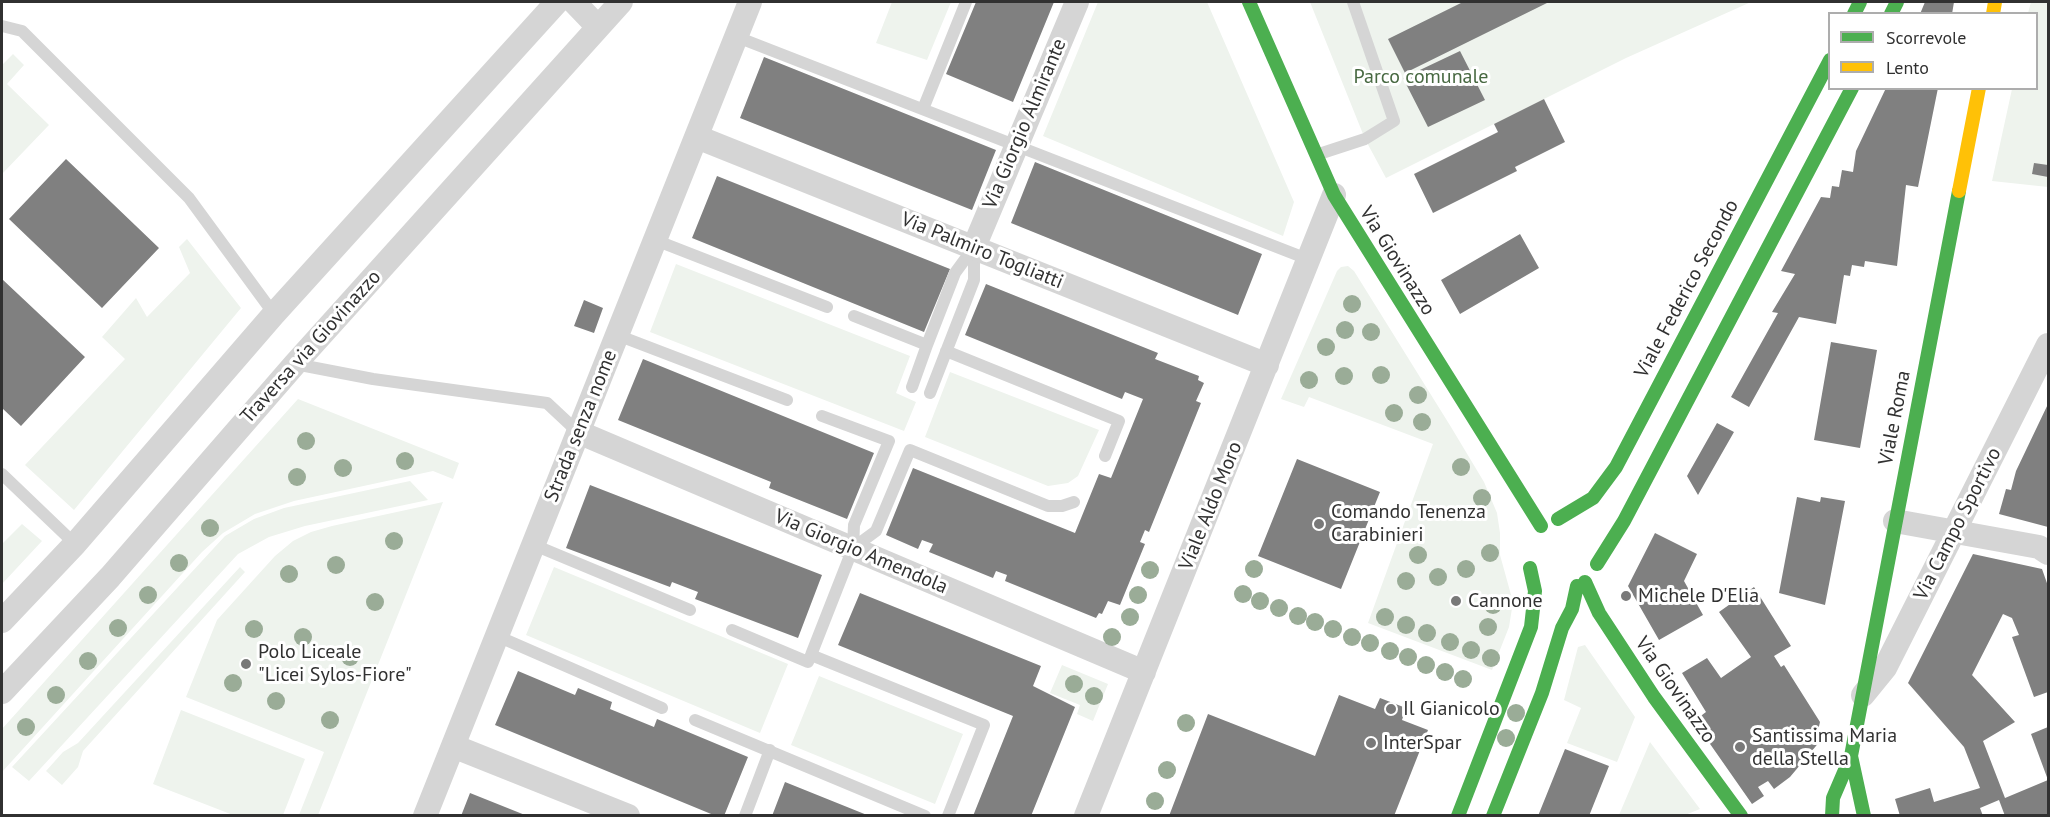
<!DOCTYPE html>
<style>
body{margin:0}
#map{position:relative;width:2050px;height:817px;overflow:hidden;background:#fff;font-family:"PT Sans",sans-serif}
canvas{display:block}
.frame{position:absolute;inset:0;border:3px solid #313131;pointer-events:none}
.legend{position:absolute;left:1828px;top:12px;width:210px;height:78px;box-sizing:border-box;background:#fff;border:2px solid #adadad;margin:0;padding:8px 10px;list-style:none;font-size:18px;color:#313131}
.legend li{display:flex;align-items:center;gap:12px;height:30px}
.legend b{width:30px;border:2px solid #adadad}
</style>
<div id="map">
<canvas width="2050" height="817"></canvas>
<div class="frame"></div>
<ul class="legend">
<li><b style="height:8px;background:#4caf50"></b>Scorrevole</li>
<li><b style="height:8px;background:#ffc107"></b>Lento</li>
</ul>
</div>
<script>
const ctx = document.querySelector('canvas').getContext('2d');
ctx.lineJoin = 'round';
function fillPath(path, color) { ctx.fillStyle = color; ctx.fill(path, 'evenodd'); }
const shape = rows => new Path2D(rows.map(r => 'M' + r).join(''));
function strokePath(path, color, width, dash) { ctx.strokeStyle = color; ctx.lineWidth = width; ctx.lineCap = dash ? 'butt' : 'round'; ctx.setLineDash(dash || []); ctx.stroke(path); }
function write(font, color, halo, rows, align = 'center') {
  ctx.font = font + ' "PT Sans",sans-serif'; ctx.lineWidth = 6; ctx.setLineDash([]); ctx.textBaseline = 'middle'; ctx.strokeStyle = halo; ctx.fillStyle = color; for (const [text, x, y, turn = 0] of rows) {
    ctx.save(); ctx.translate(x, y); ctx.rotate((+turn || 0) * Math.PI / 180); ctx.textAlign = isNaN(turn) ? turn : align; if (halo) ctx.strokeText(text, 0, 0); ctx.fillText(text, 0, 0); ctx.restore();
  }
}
fillPath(shape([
 [892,2,951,2,927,60,876,43],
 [1098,2,1207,2,1294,202,1283,236,1043,136],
 [1310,2,1751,2,1626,58,1386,178,1365,139],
 [2031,2,2048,2,2048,187,1992,181,2012,89,2036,88,2036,14,2028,13],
 [13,54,24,65,7,84,49,125,2,174,2,65],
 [187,239,241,308,74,510,25,465,125,359,102,337,136,298,147,317,190,273,179,247],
 [676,264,910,356,896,393,916,402,904,431,650,332],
 [1348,266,1354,271,1451,427,1484,482,1497,513,1500,533,1500,555,1513,602,1509,627,1492,670,1368,623,1433,444,1309,397,1304,407,1281,399,1337,271,1341,267],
 [950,372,1099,430,1078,476,1068,483,1048,486,925,437],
 [298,399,459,463,453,479,433,471,294,501,255,514,223,533,202,552,2,772,2,729],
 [410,481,428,500,305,526,269,537,238,554,29,781,12,767,225,536,254,519,284,508],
 [443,502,318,815,299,815,324,752,186,697,217,620,275,556,293,541,311,532,332,526],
 [22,524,42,541,2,584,2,544],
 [240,567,245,572,83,751,78,767,62,785,46,771,63,752,78,743],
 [554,567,788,664,760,733,526,635],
 [1585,645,1635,717,1617,762,1567,743,1581,708,1564,700,1578,647],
 [1062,665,1108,684,1093,721,1077,714,1080,705,1050,693],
 [819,676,963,734,935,804,791,745],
 [181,710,305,759,283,815,233,815,153,784],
 [1650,742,1700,809,1685,815,1619,815]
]), '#eef3ed');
fillPath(shape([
 [976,2,1054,2,1013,102,946,74],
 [1463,2,1549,2,1405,73,1388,39],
 [1925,2,1954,2,1952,14,1920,14],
 [1460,51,1485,100,1428,127,1403,78],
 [764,57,996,150,972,210,740,118],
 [1886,88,1938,88,1918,187,1906,185,1897,266,1865,261,1864,267,1852,265,1850,276,1844,275,1836,324,1799,317,1749,407,1731,397,1778,313,1772,312,1795,274,1781,271,1821,197,1830,198,1832,186,1839,187,1842,170,1853,172,1856,151],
 [1544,99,1565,142,1515,167,1517,171,1433,213,1414,174,1498,132,1494,124],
 [66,159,159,248,102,308,9,219],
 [1035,162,1262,254,1238,315,1011,223],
 [2034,163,2048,165,2048,177,2032,174],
 [717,176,950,269,924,332,692,238],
 [1520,234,1539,268,1460,314,1441,280],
 [2,279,85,357,21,426,2,408],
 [986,284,1158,353,1155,359,1199,376,1198,380,1204,383,1196,401,1201,403,1149,532,1145,530,1140,542,1145,544,1120,605,1108,601,1102,614,1099,613,1096,618,1005,581,1007,575,996,571,993,578,929,552,933,544,922,540,918,549,886,535,913,468,1075,533,1099,474,1111,478,1143,399,1125,392,1122,399,965,335],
 [584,300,603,308,594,333,574,326],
 [1831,342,1877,350,1860,448,1814,440],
 [643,359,874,453,847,519,769,488,771,482,618,420],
 [2048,404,2048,527,1999,514,2006,489,2011,490,2016,471],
 [1717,423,1734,432,1698,495,1687,476],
 [1297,459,1380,492,1341,589,1258,556],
 [590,485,822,575,798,638,695,599,698,592,672,582,670,587,566,548],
 [1797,497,1820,502,1821,497,1845,501,1825,605,1779,593],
 [1655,533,1697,554,1684,581,1703,615,1659,640,1628,586],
 [1973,554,2042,569,2048,586,2048,692,2034,697,2012,637,2019,635,2012,618,2003,614,1972,675,2015,722,1983,741,2005,798,2048,780,2048,816,2005,816,1999,800,1980,808,1983,816,1900,816,1895,799,1930,788,1934,802,1980,788,1964,747,1908,683],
 [1754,587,1791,646,1774,656,1781,667,1784,665,1820,722,1817,735,1821,740,1790,777,1774,789,1768,781,1758,787,1764,796,1752,804,1694,721,1706,712,1682,673,1707,658,1721,678,1751,657,1719,612],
 [860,593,1041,666,1033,686,1075,707,1031,816,973,816,1013,716,838,645],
 [518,671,575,695,578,688,612,702,610,709,654,727,657,719,748,757,724,816,716,816,495,725],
 [1339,695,1375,709,1380,698,1406,708,1402,720,1428,730,1394,816,1169,816,1208,714,1315,756],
 [2048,727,2048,780,2031,734],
 [1565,749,1609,766,1589,816,1538,816],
 [785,782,867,815,867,816,772,816],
 [470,793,525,815,525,816,461,816]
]), '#808080');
strokePath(shape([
 [2,26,22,31,189,198,274,314],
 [737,37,1310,260],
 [923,109,966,2],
 [1316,155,1365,139,1394,121,1353,2],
 [655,240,827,307],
 [854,316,927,345,955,273,974,247],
 [617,335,787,400],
 [946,351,1119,421,1105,456],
 [295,364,373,379,547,403,578,432],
 [912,387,927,345],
 [930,393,974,280,974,247],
 [2,474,75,544],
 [534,545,690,610],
 [853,548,876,531,910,450,1048,506,1062,506,1074,502],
 [732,630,808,662,811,655,853,548,854,525,889,441,822,416],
 [497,636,662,708],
 [811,655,984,725,948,816],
 [695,720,925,816],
 [745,816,770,750]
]), '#d5d5d5', 12);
strokePath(shape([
 [574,2,598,27],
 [697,137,1267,365],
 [974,247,1077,2],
 [578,432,1144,672],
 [1895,521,2039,547,2048,553],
 [2,621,75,544,274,314,557,2],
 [2,692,110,577,295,364,621,2],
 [1863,695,1885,668,2048,345],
 [453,746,628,816],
 [425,816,750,2],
 [1086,816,1334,195]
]), '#d5d5d5', 24);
strokePath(shape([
 [1249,2,1334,195,1541,526],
 [1854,14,1860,2],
 [1891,14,1897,2],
 [1558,519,1593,498,1616,467,1830,60],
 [1597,564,1624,521,1852,88],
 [1585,582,1599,613,1654,697,1741,816],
 [1851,756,1864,816],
 [1458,816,1531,627,1535,591,1530,568],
 [1493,816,1542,693,1562,628,1572,609,1577,586],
 [1832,816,1833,798,1851,756,1959,191]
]), '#4caf50', 14);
strokePath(shape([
 [1993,14,1995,2],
 [1959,191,1979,88]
]), '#ffc107', 14);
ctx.fillStyle = '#9aac97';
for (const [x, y] of [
 [1352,304],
 [1345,330],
 [1371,332],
 [1326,347],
 [1381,375],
 [1344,376],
 [1309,380],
 [1418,395],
 [1394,413],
 [1422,422],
 [306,441],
 [405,461],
 [1461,467],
 [343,468],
 [297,477],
 [1482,498],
 [210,528],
 [394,541],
 [1490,553],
 [1418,555],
 [179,563],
 [336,565],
 [1254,569],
 [1466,569],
 [1150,570],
 [289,574],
 [1438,577],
 [1406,581],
 [1243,594],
 [148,595],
 [1138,595],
 [1260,601],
 [375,602],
 [1493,605],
 [1279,608],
 [1298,616],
 [1130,617],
 [1385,617],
 [1315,622],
 [1406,625],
 [1488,627],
 [118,628],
 [254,629],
 [1333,629],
 [1427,633],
 [303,637],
 [1112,637],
 [1352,637],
 [1450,642],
 [1370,643],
 [1471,650],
 [1390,651],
 [350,657],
 [1408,657],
 [1491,658],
 [88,661],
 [1426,665],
 [1445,672],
 [1463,679],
 [233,683],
 [1074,684],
 [56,695],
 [1094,696],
 [276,701],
 [1516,713],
 [330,720],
 [1186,723],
 [26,727],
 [1506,738],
 [1167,770],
 [1155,801]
]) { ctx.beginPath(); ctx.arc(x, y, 9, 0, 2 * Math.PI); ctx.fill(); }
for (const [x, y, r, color] of [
 [1319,524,6,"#797979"],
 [1626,596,6,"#797979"],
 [1456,601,6,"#797979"],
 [246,664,6,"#797979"],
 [1391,709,6,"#797979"],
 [1371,743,6,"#797979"],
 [1740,747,6,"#797979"]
]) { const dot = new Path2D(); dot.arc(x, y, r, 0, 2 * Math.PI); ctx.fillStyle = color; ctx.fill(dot); strokePath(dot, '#fff', 2); }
write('20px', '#486942', '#fff', [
 ["Parco comunale",1421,77]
]);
write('20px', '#313131', '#fff', [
 ["Via Giorgio Almirante",1025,124,-67],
 ["Via Palmiro Togliatti",982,251,22],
 ["Via Giovinazzo",1397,261,58],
 ["Viale Federico Secondo",1687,289,-62],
 ["Traversa via Giovinazzo",311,347,-48],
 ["Viale Roma",1895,418,-79],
 ["Strada senza nome",581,426,-68],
 ["Viale Aldo Moro",1211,506,-68],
 ["Via Campo Sportivo",1958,524,-63],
 ["Via Giorgio Amendola",861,552,23],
 ["Via Giovinazzo",1675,690,55]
]);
write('20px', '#313131', '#fff', [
 ["Comando Tenenza",1331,512],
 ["Carabinieri",1331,535],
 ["Michele D'Elia",1638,596],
 ["Cannone",1468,601],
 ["Polo Liceale",258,652],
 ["\"Licei Sylos-Fiore\"",258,675],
 ["Il Gianicolo",1403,709],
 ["Santissima Maria",1752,736],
 ["della Stella",1752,759],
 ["InterSpar",1383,743]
], 'left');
</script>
